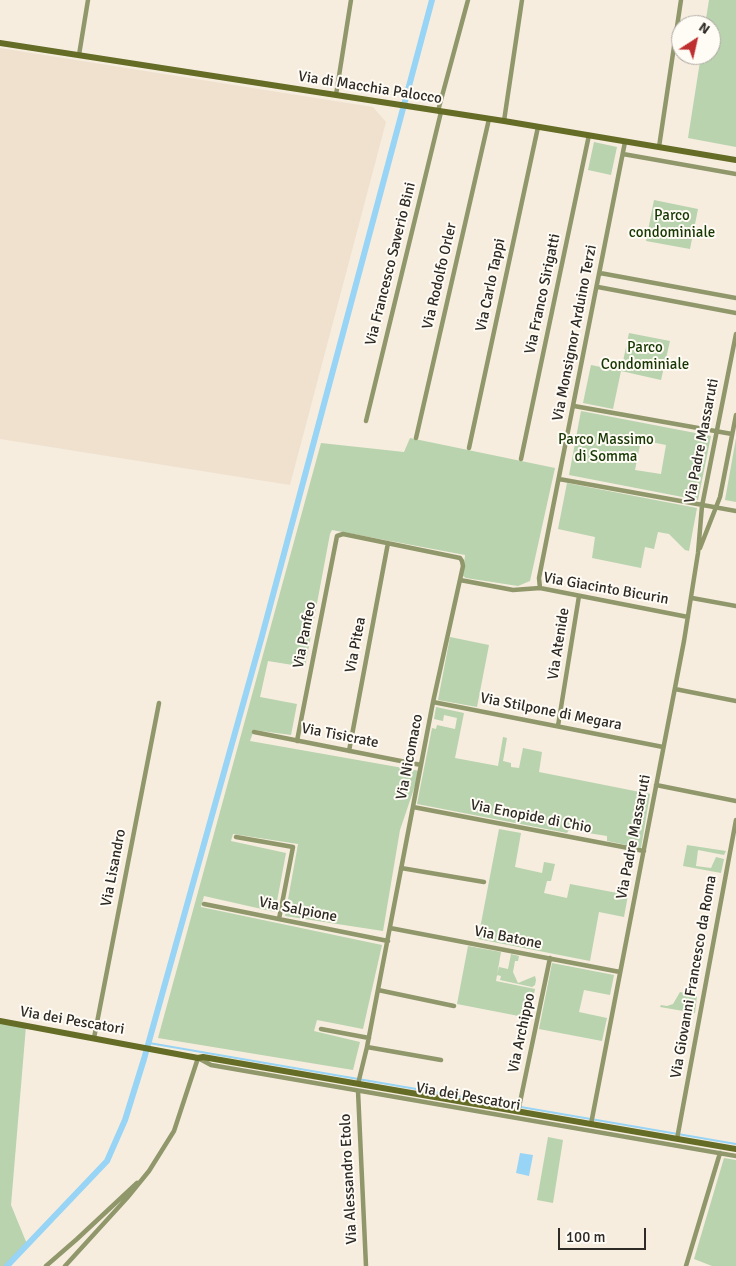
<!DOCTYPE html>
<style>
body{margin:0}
#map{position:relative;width:736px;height:1266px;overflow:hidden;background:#f6eddf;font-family:Signika,sans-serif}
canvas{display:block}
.north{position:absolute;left:671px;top:15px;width:50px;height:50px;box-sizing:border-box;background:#fffbf5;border:1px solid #aba7a2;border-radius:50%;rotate:35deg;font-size:14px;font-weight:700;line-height:20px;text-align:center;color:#2e2a25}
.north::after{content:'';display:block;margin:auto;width:18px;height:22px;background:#be2f2f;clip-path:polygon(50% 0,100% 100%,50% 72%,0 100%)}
.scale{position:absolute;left:558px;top:1228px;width:88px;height:22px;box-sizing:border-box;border:2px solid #2e2a25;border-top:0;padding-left:6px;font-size:15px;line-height:18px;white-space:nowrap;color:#2e2a25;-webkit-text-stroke:4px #fffbf5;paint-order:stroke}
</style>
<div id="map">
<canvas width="736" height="1266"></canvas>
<div class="north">N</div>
<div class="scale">100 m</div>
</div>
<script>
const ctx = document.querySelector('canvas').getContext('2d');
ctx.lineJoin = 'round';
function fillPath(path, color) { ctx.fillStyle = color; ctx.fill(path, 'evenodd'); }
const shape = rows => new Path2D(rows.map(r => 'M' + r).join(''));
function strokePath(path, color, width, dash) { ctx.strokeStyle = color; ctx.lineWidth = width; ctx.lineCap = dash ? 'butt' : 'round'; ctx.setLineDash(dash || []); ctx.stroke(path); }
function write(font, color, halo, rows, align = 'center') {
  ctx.font = font + ' Signika,sans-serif'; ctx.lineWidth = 4; ctx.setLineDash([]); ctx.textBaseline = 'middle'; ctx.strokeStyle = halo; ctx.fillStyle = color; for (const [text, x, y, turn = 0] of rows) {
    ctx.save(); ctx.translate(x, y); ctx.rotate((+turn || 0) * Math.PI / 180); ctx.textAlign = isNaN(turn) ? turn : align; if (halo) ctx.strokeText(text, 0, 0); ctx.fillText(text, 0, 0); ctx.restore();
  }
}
fillPath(shape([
 [0,48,373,107,386,122,290,485,0,439]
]), '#efe1ce');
fillPath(shape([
 [709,0,736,0,736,147,688,138,701,55,711,55,711,25,705,25],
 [594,142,617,147,611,175,588,170],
 [654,200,698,209,690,249,646,241],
 [629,333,670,341,661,380,621,371,613,409,583,403,591,365,621,371],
 [581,411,711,436,698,500,569,475],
 [641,440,666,445,661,474,635,470],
 [410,438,555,468,530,581,518,586,466,578,463,576,465,555,332,530,330,534,305,667,268,661,260,697,297,704,291,735,254,730,250,741,420,771,400,830,383,931,285,916,298,844,233,834,231,841,286,853,275,912,204,896,201,907,382,945,363,1029,317,1020,314,1031,360,1042,353,1070,158,1038,321,443,404,452],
 [736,438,736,502,725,500],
 [567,483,697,508,689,551,685,550,669,534,658,532,654,549,645,547,641,568,592,558,595,537,558,529],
 [450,637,489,645,477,707,438,700],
 [436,707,464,713,455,758,498,766,503,737,507,738,503,761,511,763,511,767,519,768,523,748,542,752,539,772,650,794,641,848,607,841,607,836,569,830,567,833,417,804,432,728,436,729,437,725,455,729,457,718,444,715,443,721,434,719],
 [499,829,521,833,515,867,542,873,544,862,555,864,551,881,547,881,544,893,567,898,570,884,628,895,624,917,599,912,590,961,478,939],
 [687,845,726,851,724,855,698,850,696,866,711,868,716,857,724,859,721,873,683,866],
 [468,946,501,952,496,981,535,989,529,1018,457,1004],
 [511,954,519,956,518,961,515,961,513,972,518,983,535,976,536,980,535,985,532,987,500,980,501,976,497,975,499,967,508,969],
 [552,963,614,975,610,995,584,990,579,1012,607,1018,602,1041,539,1029],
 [680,992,697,996,695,1013,660,1007,661,1005,667,1006,673,1004],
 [0,1021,26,1026,11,1205,27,1244,7,1266,0,1266],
 [548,1137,563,1140,553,1203,537,1200],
 [724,1158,736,1160,736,1266,712,1266,694,1259]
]), '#b8d3ad');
fillPath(shape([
 [520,1153,533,1155,529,1176,516,1173]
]), '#97d4f5');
strokePath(shape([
 [149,1043,736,1144]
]), '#97d4f5', 2);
strokePath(shape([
 [7,1266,107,1161,125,1120,144,1059,262,636,432,0]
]), '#97d4f5', 6);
strokePath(shape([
 [79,55,88,0],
 [336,95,351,0],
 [438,111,468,0],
 [504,121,522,0],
 [659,147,681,0],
 [623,154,736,174],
 [600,273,736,298],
 [598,287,736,313],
 [574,406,732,434],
 [366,421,441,112],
 [416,438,489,119],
 [469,448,538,127],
 [521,459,589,135],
 [559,479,736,511],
 [700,548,720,497,736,415],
 [460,580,513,590,540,588,688,617],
 [540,588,539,578,625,142],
 [692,598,736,606],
 [675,689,736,701],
 [433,702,663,747],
 [558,726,579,596],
 [254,732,421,765],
 [297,741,337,536,343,534,460,558,462,561,463,566,433,702,367,1047,358,1084],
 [349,751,388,543],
 [656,785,736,801],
 [413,807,644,851],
 [236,837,293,847,279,919],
 [401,868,484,882],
 [204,904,388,941],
 [390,928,620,972],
 [378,990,454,1006],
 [321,1029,369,1038],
 [94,1038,159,703],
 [367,1047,441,1060],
 [358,1091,366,1266],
 [518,1112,550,958],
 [591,1124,684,641,698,553,702,506,736,334],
 [677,1139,736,820],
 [46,1266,77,1239,137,1183],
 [65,1266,127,1198,149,1171,174,1131,198,1058,211,1065,736,1156],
 [686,1266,720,1153]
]), '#90976b', 4.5);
strokePath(shape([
 [0,43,504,121,736,160],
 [0,1021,198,1058,203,1057,736,1149]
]), '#656c26', 6);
write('15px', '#2e2a25', '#fffbf5', [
 ["Via di Macchia Palocco",370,88,9],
 ["Via Francesco Saverio Bini",391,264,-76],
 ["Via Rodolfo Orler",440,276,-77],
 ["Via Carlo Tappi",491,285,-78],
 ["Via Franco Sirigatti",543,294,-78],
 ["Via Monsignor Arduino Terzi",575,333,-79],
 ["Via Padre Massaruti",702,441,-79],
 ["Via Giacinto Bicurin",606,589,10],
 ["Via Panfeo",305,635,-79],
 ["Via Atenide",559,644,-81],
 ["Via Pitea",356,645,-79],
 ["Via Stilpone di Megara",551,712,11],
 ["Via Tisicrate",340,736,11],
 ["Via Nicomaco",410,757,-79],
 ["Via Enopide di Chio",531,817,11],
 ["Via Padre Massaruti",634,837,-79],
 ["Via Lisandro",114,868,-79],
 ["Via Salpione",298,910,11],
 ["Via Batone",508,938,11],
 ["Via Giovanni Francesco da Roma",694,977,-80],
 ["Via dei Pescatori",72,1021,10],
 ["Via Archippo",522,1033,-78],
 ["Via dei Pescatori",468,1097,10],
 ["Via Alessandro Etolo",349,1179,-93]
]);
write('15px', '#173804', '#fffbf5', [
 ["Parco",672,216],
 ["condominiale",672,233],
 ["Parco",645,348],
 ["Condominiale",645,365],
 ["Parco Massimo",606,440],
 ["di Somma",606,457]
]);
</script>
